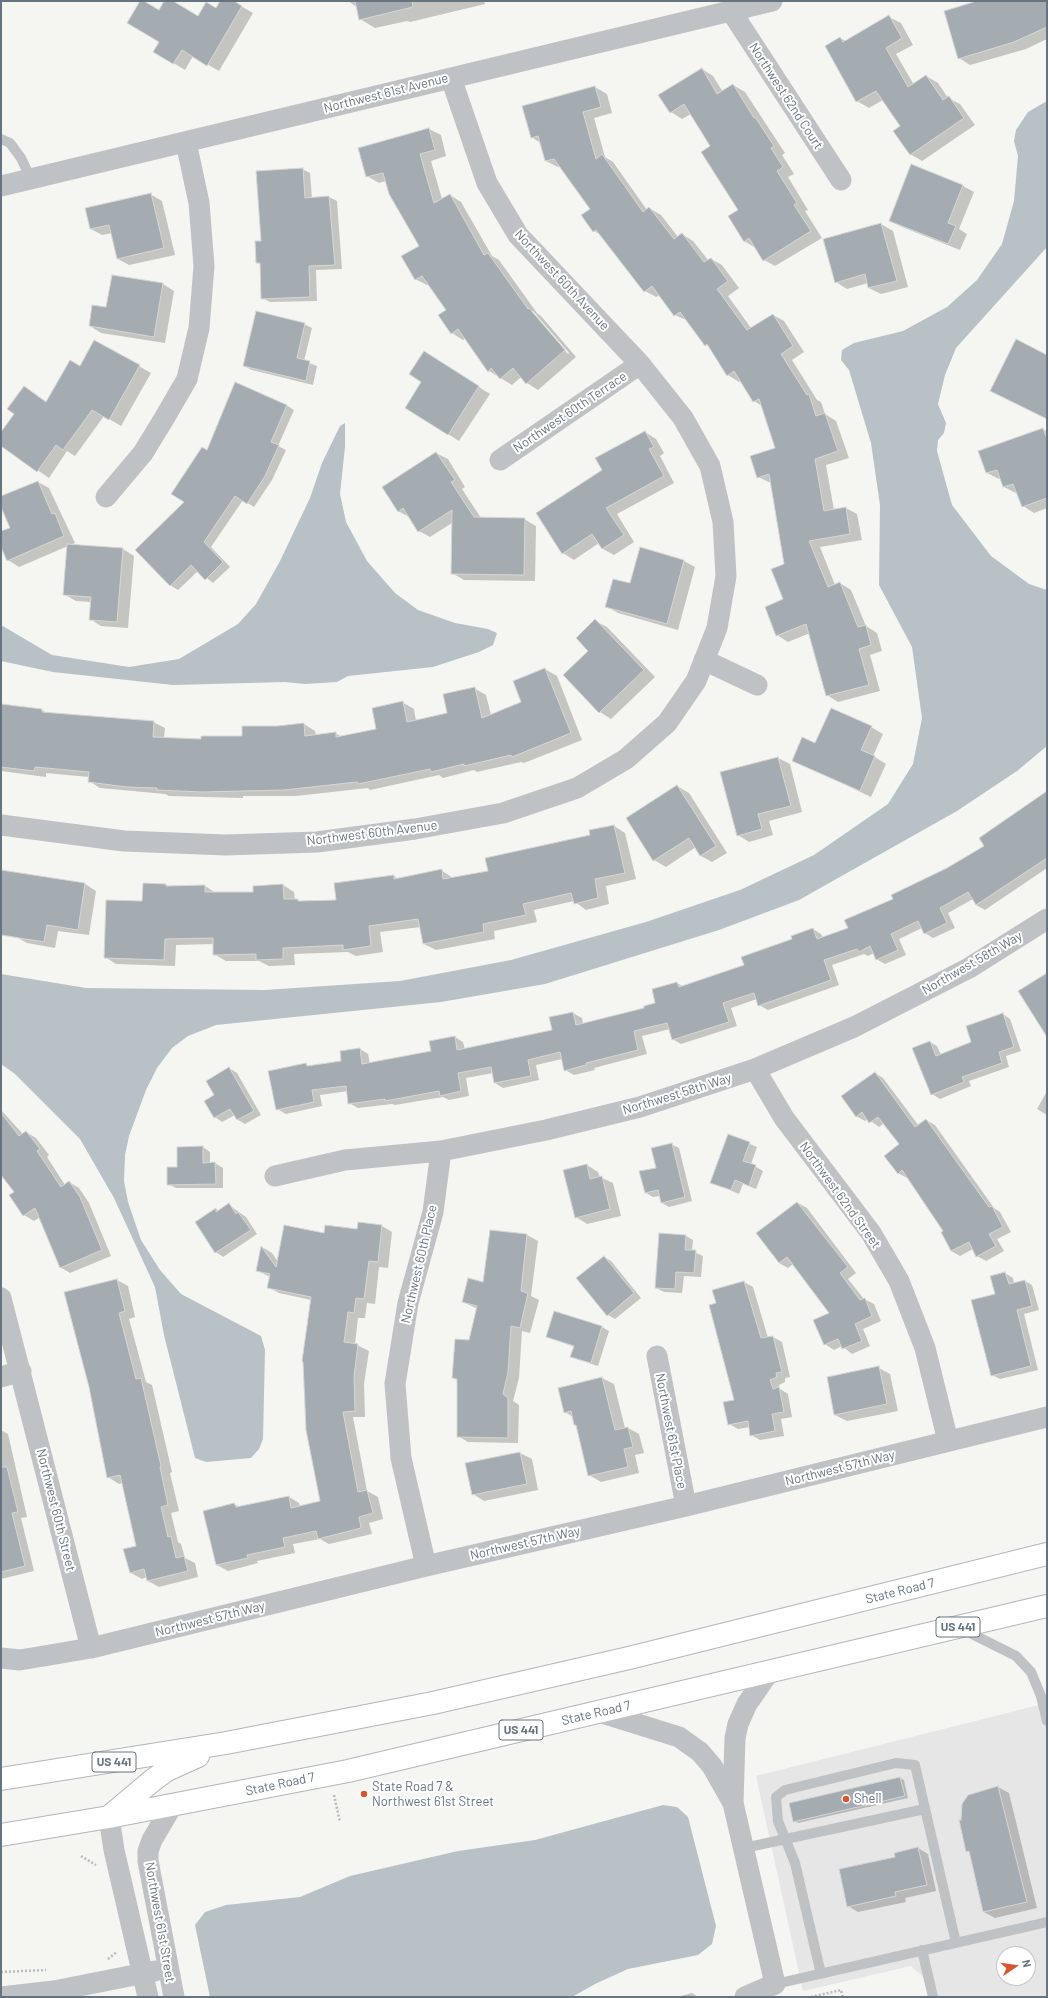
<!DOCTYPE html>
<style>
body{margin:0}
#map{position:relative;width:1048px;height:1998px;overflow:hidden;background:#f5f5f1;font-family:Barlow,sans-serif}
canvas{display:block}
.frame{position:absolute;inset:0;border:2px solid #667480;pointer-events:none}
.north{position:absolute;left:996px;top:1946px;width:40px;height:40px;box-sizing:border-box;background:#fff;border:1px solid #c2c7cc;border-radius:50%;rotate:77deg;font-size:11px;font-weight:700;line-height:16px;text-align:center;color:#667480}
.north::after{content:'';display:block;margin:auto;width:14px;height:18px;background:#d55731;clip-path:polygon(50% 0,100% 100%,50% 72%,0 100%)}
</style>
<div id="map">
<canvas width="1048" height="1998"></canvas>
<div class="frame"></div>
<div class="north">N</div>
</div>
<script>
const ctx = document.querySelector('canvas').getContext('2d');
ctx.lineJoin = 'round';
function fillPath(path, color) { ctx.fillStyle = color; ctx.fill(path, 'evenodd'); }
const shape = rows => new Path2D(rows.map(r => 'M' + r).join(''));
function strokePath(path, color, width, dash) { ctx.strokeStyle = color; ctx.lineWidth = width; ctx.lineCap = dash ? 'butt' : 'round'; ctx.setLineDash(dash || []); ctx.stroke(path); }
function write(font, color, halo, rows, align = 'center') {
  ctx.font = font + ' Barlow,sans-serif'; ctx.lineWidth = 4; ctx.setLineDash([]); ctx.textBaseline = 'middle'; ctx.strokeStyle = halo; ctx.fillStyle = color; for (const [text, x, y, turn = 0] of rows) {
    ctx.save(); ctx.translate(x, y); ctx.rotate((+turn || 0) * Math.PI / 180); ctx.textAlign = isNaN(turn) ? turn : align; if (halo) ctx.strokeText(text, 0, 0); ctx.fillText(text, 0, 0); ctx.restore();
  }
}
fillPath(shape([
 [1047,1703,1047,1997,929,1997,925,1979,911,1966,803,1991,756,1776],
 [1004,1954,1028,1954,1028,1978,1004,1978]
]), '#e5e6e5');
fillPath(shape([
 [1047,101,1047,247,956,348,945,375,938,404,946,423,944,433,938,440,937,451,952,505,991,556,1029,584,1047,590,1047,746,1017,771,957,811,799,900,719,930,545,984,441,1002,216,1025,188,1036,172,1048,157,1068,146,1090,129,1136,125,1155,124,1181,128,1202,141,1240,160,1270,181,1294,261,1336,265,1350,263,1439,259,1449,251,1458,206,1462,195,1458,164,1335,155,1287,114,1198,80,1139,15,1074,1,1064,1,974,86,988,265,990,400,981,511,960,646,922,740,890,814,855,888,804,913,764,922,718,912,647,879,585,880,505,871,443,849,370,841,360,842,350,854,343,903,331,947,307,977,280,1002,244,1014,201,1018,156,1014,141,1016,130,1028,112],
 [345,423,345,447,340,494,346,522,367,561,395,593,418,610,455,623,488,629,497,633,493,645,479,652,433,667,348,676,337,682,305,684,285,682,173,685,53,672,1,661,1,625,52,655,129,667,179,659,238,624,256,604,280,561,310,498,322,463,340,426],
 [663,1805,677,1807,688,1817,716,1926,712,1944,698,1955,628,1969,595,1984,572,1997,210,1997,195,1925,205,1912,226,1905,300,1897,350,1876,458,1851,535,1840]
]), '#b7c1c6');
fillPath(shape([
 [141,1,159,11,165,1,172,1,198,17,216,9,221,1,232,1,253,13,219,71,193,56,185,70,155,52,161,42],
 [348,1,484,1,485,4,410,22,407,21,375,28,360,19,357,7],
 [981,1,1047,1,1047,39,1026,49,970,65,959,58],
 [889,17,901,23,913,45,896,54,914,85,926,76,938,83,948,98,960,104,975,125,922,161,910,154,901,127,883,100,869,108,857,101,826,46,840,38,846,41],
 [702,69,713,76,723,92,733,85,745,92,785,153,782,155,794,174,788,177,808,210,805,211,822,238,775,266,764,260,756,248,744,241,740,210,711,147,691,114,682,119,671,112],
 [595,87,607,94,612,113,594,118,605,157,613,162,647,210,649,208,661,215,678,237,682,234,693,241,708,260,711,259,722,265,739,288,728,296,751,328,773,315,784,321,804,352,792,360,817,400,821,402,825,414,836,421,849,458,826,465,834,510,846,508,857,514,862,540,820,547,835,585,840,583,851,590,866,626,877,633,882,651,870,655,880,691,838,702,827,695,810,633,788,642,777,635,784,600,785,564,771,483,758,477,777,448,762,406,754,401,741,381,739,382,728,375,711,348,706,345,688,321,675,315,660,295,656,297,645,291,603,236,594,231,591,209,561,166,558,167,546,161,541,143,531,137],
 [429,129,441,135,446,156,431,161,442,199,450,195,461,202,492,256,499,260,537,313,541,316,576,357,538,390,527,383,521,377,512,385,489,371,466,338,463,340,452,333,447,310,429,284,427,285,415,279,420,246,386,181,379,183,367,176],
 [531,311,533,311,569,353,568,354],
 [302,169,310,173,312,198,329,197,337,201,342,269,316,270,317,301,270,302,262,298,261,265,257,262,262,242],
 [963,186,974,192,959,229,967,234,960,250,902,227,890,221],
 [150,194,162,201,175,255,129,265,118,259,112,233,102,235,91,229],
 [881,224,893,231,908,287,881,294,869,288,868,283,847,289,836,282],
 [163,284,174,291,165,343,101,333,90,326,107,309],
 [304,324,312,328,304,361,317,366,313,385,252,370,244,366],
 [95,341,151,373,121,426,104,416,75,456,67,451,49,478,1,445,1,433,15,414,24,387,47,402,80,367],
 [424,352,490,394,459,441,448,434,422,382],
 [286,405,294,410,278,446,286,450,272,480,254,507,243,500,211,547,230,567,213,583,198,571,178,590,170,585,207,451],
 [1043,429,1047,432,1047,508,1034,513,1023,506,1018,492,1016,493,1004,487,1001,478,999,479,987,473],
 [645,432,656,439,664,453,660,456,674,483,617,514,634,542,614,555,603,549,599,543,574,560,563,553,603,470],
 [436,453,448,459,465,487,462,489,481,518,524,519,536,526,535,581,464,580,452,573,452,523,430,537,419,531,411,518,398,511,383,487],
 [38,482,49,488,75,543,70,545,123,549,134,556,128,628,101,626,90,619,91,602,76,601,64,594,68,546,19,567,8,560,1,545,1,532,11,528,1,504,1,497],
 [641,549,684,561,695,567,678,630,618,613,606,606,631,585],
 [595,621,607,627,655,677,611,719,600,712,590,651],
 [545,669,557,676,582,740,524,763,521,762,477,772,474,770,443,778,439,775,370,790,368,788,296,796,243,796,243,798,169,796,165,794,100,788,89,781,89,777,46,773,46,777,1,771,1,704,42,710,48,714,153,722,165,728,164,738,202,740,243,737,277,727,304,724,315,731,316,735,335,733,342,737,377,730,402,702,414,709,416,721,448,713,474,688,486,695,491,715,522,703],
 [871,727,883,734,873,756,886,764,871,797,793,760,816,745],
 [778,758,790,764,802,812,769,821,773,835,749,842,738,835,721,773],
 [677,786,689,793,727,853,712,862,701,856,696,847,666,867,654,860],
 [1047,793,1047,868,985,910,976,905,973,899,948,913,955,928,933,938,925,933,922,928,899,939,906,955,885,964,876,959,874,953,868,956,864,954,832,965,839,985,768,1010,759,1005,757,999,731,1008,737,1026,681,1044,672,1039,670,1029,642,1036,647,1054,594,1068,595,1070,574,1075,565,1070,562,1059,536,1065,539,1080,503,1088,495,1083,493,1073,466,1078,469,1096,449,1100,443,1097,395,1105,392,1104,358,1108,349,1103,348,1091,320,1095,322,1106,286,1114,277,1109,306,1064,311,1067,343,1062,360,1049,368,1054,370,1064,432,1052,455,1037,463,1042,465,1050,553,1031,573,1013,582,1018,583,1024,646,1009,657,1003,677,983,684,987,745,966,813,929,821,934,823,938,849,929,894,899,986,847],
 [614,826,625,833,636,879,606,886,609,904,586,910,574,901,534,910,537,922,494,931,495,939,436,950,424,944,421,927,380,932,383,952,356,956,348,952,294,954,295,965,269,966,259,961,226,961,214,954,214,944,176,945,175,966,116,964,105,957,143,902,144,884,166,885,169,886,205,886,216,893,254,893,283,885,294,892,295,900,302,902,337,901,394,876,398,879,441,870,453,878,489,871,591,836],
 [1,870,85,884,96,891,89,935,58,931,55,948,27,943,15,936,1,932],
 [1003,1014,1010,1019,1021,1051,1006,1056,1009,1067,969,1081,971,1086,940,1099,932,1094,930,1042,937,1046,941,1055,972,1043],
 [229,1068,237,1073,261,1115,245,1124,238,1120,235,1115,222,1122,215,1117,215,1095],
 [875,1073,883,1078,919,1126,926,1120,935,1125,994,1208,1000,1212,1011,1232,997,1239,1004,1251,986,1261,977,1256,973,1249,960,1256,951,1251,945,1231,908,1177,907,1178,898,1173,900,1144,884,1123,879,1127,868,1119,865,1121,856,1116],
 [1047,1091,1047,1115,1037,1109],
 [1,1110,23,1134,26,1132,36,1138,49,1155,47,1157,65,1185,69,1182,79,1188,89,1203,111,1256,70,1273,60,1267,40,1217,34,1221,24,1215,16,1192,1,1173],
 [729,1135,757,1147,751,1164,763,1171,756,1189,743,1184,739,1194,711,1182],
 [671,1144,679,1148,692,1201,669,1207,662,1203,660,1196,653,1197,646,1193],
 [203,1147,210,1152,210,1163,215,1163,223,1168,223,1188,176,1188,168,1184,178,1168],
 [587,1165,598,1172,600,1177,613,1183,621,1216,587,1224,576,1217],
 [798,1203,807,1208,856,1273,848,1279,864,1299,874,1304,881,1321,863,1329,870,1346,852,1354,842,1346,834,1350,825,1344,830,1314,793,1264,788,1268,779,1263],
 [229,1205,246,1217,257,1234,223,1257,216,1252,196,1222,216,1209,219,1211],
 [382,1226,392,1232,388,1268,379,1267,375,1304,367,1303,365,1318,358,1318,355,1344,369,1351,364,1384,365,1417,353,1417,367,1491,378,1497,383,1519,369,1523,372,1534,329,1544,320,1539,293,1544,295,1553,257,1561,258,1563,228,1571,217,1565,234,1504,240,1507,289,1497,299,1503,300,1507,321,1502,311,1300,279,1293,268,1287,270,1277,258,1271,262,1247,272,1253,278,1262,325,1234],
 [490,1231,527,1235,538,1241,531,1296,539,1300,530,1333,522,1331,519,1378,513,1401,519,1405,518,1443,468,1442,458,1436,458,1381,453,1378,469,1341,478,1309,463,1302,484,1283],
 [686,1236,693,1240,692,1251,703,1256,701,1277,684,1276,682,1293,664,1292,656,1288],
 [604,1257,611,1261,641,1298,615,1319,608,1315],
 [1005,1273,1013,1278,1014,1284,1025,1281,1032,1285,1039,1310,1024,1314,1038,1370,1000,1379,992,1375,996,1294],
 [117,1280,128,1286,135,1317,129,1319,146,1382,152,1385,172,1472,170,1473,179,1511,171,1513,178,1542,181,1544,185,1558,195,1563,198,1577,159,1587,148,1581,147,1577,142,1579,131,1573,137,1546,123,1483,119,1484,108,1477],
 [744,1282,753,1287,768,1338,773,1337,782,1342,790,1377,785,1378,785,1382,779,1385,780,1389,788,1394,792,1417,781,1419,784,1436,760,1440,751,1435,750,1427,738,1429,729,1424,735,1401,717,1303],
 [602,1327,609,1331,598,1366,579,1360,571,1356,574,1347,547,1336],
 [879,1368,890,1374,898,1411,847,1421,835,1415],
 [602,1378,614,1384,625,1428,628,1428,639,1434,644,1453,635,1455,639,1473,601,1482,589,1475,577,1425,573,1417,565,1412,559,1389],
 [1,1430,8,1434,27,1517,21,1518,34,1571,1,1579],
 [520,1453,532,1459,538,1490,484,1501,473,1494],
 [900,1778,904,1780,908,1798,798,1823,794,1821],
 [998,1787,1009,1793,1037,1908,995,1918,984,1912,970,1853,967,1851],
 [918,1848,928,1854,936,1891,905,1898,906,1902,858,1912,848,1906,896,1857],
 [692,1993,698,1997,677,1997]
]), '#0003');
const building = shape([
 [140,1,144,1,159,10,164,1,173,1,198,16,206,2,216,8,220,1,234,1,242,6,207,66,182,50,173,64,153,52,159,42,127,23,140,1],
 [355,1,412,1,413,7,359,20,355,1],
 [977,1,1047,1,1047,27,1014,42,958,59,944,11,977,1],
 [889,15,902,38,886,48,908,87,926,75,943,100,949,96,964,118,910,155,893,131,900,126,876,91,856,102,825,46,840,37,843,42,889,15],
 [702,68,717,94,733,84,754,118,755,117,774,146,771,148,783,167,777,171,797,203,794,205,811,231,763,261,749,238,744,242,728,216,738,210,701,152,710,146,684,104,670,113,658,95,702,68],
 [595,86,601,107,583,112,596,159,602,154,643,212,649,207,674,239,682,233,704,262,711,258,728,281,717,289,747,330,773,314,793,346,781,354,807,395,809,394,816,416,825,413,838,451,815,459,824,511,846,507,850,534,809,541,828,587,840,582,858,627,866,625,871,645,859,649,869,685,826,696,806,624,776,636,765,607,783,599,771,569,784,564,769,474,757,478,750,456,775,448,759,399,753,402,734,371,727,376,707,344,705,346,680,312,674,316,652,286,644,292,596,230,593,232,581,215,590,209,554,159,545,161,538,136,531,138,522,106,595,86],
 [429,128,435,150,420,154,434,203,450,194,484,255,488,253,528,309,529,308,565,350,526,384,513,368,500,379,491,368,488,372,458,329,451,334,438,315,446,310,422,276,415,280,401,256,419,246,389,194,383,173,366,177,358,148,429,128],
 [911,164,963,185,948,223,956,226,948,244,889,221,911,164],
 [303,168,305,198,329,196,335,265,309,266,310,297,261,299,260,263,256,263,255,241,261,241,256,171,303,168],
 [151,193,164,248,117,259,109,225,90,229,85,208,151,193],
 [881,223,897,281,868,288,865,274,835,283,823,239,881,223],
 [112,275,163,283,154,337,89,326,92,305,106,307,112,275],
 [256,311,305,323,297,358,310,361,306,381,243,366,256,311],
 [1016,339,1047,355,1047,419,990,391,1016,339],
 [94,340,140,365,109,420,92,410,63,450,56,445,37,472,1,446,1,432,14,414,7,409,24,386,46,402,70,360,80,366,94,340],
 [424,351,479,386,448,435,405,408,421,382,409,374,424,351],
 [235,382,287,405,271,442,279,445,265,476,247,504,235,496,204,542,223,562,205,580,191,565,170,586,135,550,184,502,171,494,202,447,207,450,235,382],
 [1043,428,1047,439,1047,498,1022,507,1013,484,1003,487,997,470,986,473,978,451,1043,428],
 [645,431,654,447,649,449,664,476,606,508,624,535,602,549,592,534,562,554,536,513,602,470,595,458,645,431],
 [436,452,455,480,451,482,474,517,525,518,524,575,451,574,452,510,418,532,403,508,398,512,382,487,436,452],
 [38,481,52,514,55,513,64,536,7,561,1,547,1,531,10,528,1,507,1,496,38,481],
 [67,544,123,548,117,622,89,620,91,597,63,595,67,544],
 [640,547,684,560,667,624,605,607,613,579,630,583,640,547],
 [595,619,644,670,599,713,563,675,588,651,576,638,595,619],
 [545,668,571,733,512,757,511,755,464,766,464,764,431,772,430,769,358,784,357,782,284,790,202,792,157,790,157,788,127,787,88,782,89,772,35,767,34,771,1,767,1,704,42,709,42,712,154,721,153,737,201,739,201,736,242,736,242,726,277,726,304,723,305,736,336,732,336,737,376,729,372,708,403,701,407,722,447,713,443,694,475,687,482,718,521,702,513,681,545,668],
 [831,708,872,726,861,750,875,756,860,791,792,761,802,737,815,743,831,708],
 [778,757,791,806,758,814,762,829,737,836,720,772,778,757],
 [677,785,716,846,700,856,689,838,653,861,626,818,677,785],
 [1047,791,1047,858,976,905,968,892,940,908,947,923,924,934,918,921,891,934,898,950,876,960,870,946,859,952,857,949,824,960,831,980,758,1006,754,993,723,1003,729,1022,672,1040,667,1023,634,1031,638,1050,586,1063,586,1065,564,1071,560,1052,528,1060,531,1076,494,1083,491,1067,458,1073,461,1091,440,1096,439,1091,385,1101,385,1099,348,1104,346,1086,312,1090,314,1102,276,1110,268,1071,306,1063,307,1066,341,1061,340,1051,360,1048,362,1064,431,1051,429,1041,455,1036,457,1050,552,1030,549,1017,573,1012,576,1025,644,1008,644,1006,655,1003,652,989,677,982,679,987,744,965,741,957,792,939,791,936,813,928,817,939,848,928,844,920,893,899,891,895,947,868,984,846,979,838,1047,791],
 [614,825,625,873,595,879,598,898,574,904,571,893,523,904,526,915,483,924,484,932,423,944,418,919,369,926,371,946,343,950,343,945,283,948,283,959,256,960,256,954,213,955,213,938,165,939,164,960,104,958,106,900,142,901,143,883,166,884,166,886,205,885,205,892,253,892,253,886,283,884,284,899,298,899,298,901,336,900,334,883,394,875,394,879,442,869,443,879,488,871,485,858,590,835,589,830,614,825],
 [1,870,85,883,78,930,47,925,44,942,1,935,1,870],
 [1047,973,1047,1037,1018,991,1047,973],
 [1003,1013,1014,1047,999,1052,1002,1063,962,1077,964,1082,931,1095,912,1048,930,1041,936,1056,971,1042,966,1026,1003,1013],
 [229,1067,254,1111,237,1120,230,1109,214,1118,204,1101,214,1095,206,1081,229,1067],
 [875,1072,915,1127,926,1119,989,1207,992,1206,1003,1227,989,1234,996,1246,976,1257,969,1242,951,1251,941,1232,943,1231,902,1170,898,1174,884,1156,899,1144,878,1117,869,1123,862,1112,856,1117,841,1096,875,1072],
 [1,1113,19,1136,26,1131,40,1149,37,1151,61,1187,69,1181,80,1197,102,1250,60,1268,35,1208,23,1216,9,1195,14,1192,1,1175,1,1113],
 [728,1134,750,1142,743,1161,756,1165,749,1186,735,1180,731,1190,710,1183,728,1134],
 [672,1143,685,1197,661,1203,658,1190,645,1193,639,1171,656,1168,651,1148,672,1143],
 [203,1146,203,1163,215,1162,216,1184,167,1185,167,1167,177,1167,177,1147,203,1146],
 [587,1164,590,1179,602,1176,610,1209,575,1218,563,1170,587,1164],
 [797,1202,848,1267,840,1273,860,1300,865,1298,872,1316,855,1324,862,1341,842,1349,838,1339,824,1345,813,1320,829,1313,787,1257,779,1263,756,1233,797,1202],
 [229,1203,236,1214,238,1212,251,1230,215,1253,195,1222,216,1208,216,1212,229,1203],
 [358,1222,382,1225,378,1262,369,1261,364,1299,356,1298,354,1313,348,1312,344,1342,358,1344,354,1377,355,1411,343,1412,358,1492,367,1490,373,1513,359,1517,361,1528,318,1539,316,1531,283,1538,285,1547,247,1555,248,1558,216,1565,203,1511,234,1503,236,1507,289,1496,291,1508,320,1501,306,1430,303,1362,302,1361,311,1297,267,1288,270,1274,256,1271,261,1246,276,1267,284,1225,324,1233,325,1225,357,1229,358,1222],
 [490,1230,527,1234,521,1291,528,1293,520,1328,511,1326,508,1372,503,1394,508,1398,508,1438,457,1437,457,1379,452,1378,455,1339,469,1340,477,1306,462,1302,468,1278,483,1282,490,1230],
 [659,1233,686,1235,685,1250,696,1250,694,1273,676,1272,675,1289,655,1288,659,1233],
 [604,1256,634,1293,607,1316,576,1278,604,1256],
 [1005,1272,1009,1284,1025,1280,1032,1306,1017,1310,1031,1366,991,1376,971,1300,995,1294,990,1276,1005,1272],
 [117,1279,125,1311,119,1313,136,1379,141,1378,161,1466,160,1467,168,1505,161,1507,168,1537,171,1536,176,1558,184,1556,188,1571,147,1581,144,1569,130,1573,123,1549,136,1546,120,1475,107,1478,89,1387,64,1292,117,1279],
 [744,1281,761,1338,773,1336,782,1372,776,1373,777,1377,770,1380,773,1389,779,1387,784,1412,772,1414,775,1431,750,1436,748,1421,728,1425,723,1402,734,1400,709,1305,716,1303,712,1290,744,1281],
 [554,1311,602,1326,591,1363,570,1357,574,1346,546,1337,554,1311],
 [879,1366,887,1404,834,1415,827,1377,879,1366],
 [602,1377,615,1430,628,1427,633,1447,624,1449,628,1467,588,1476,576,1425,574,1425,571,1411,564,1413,558,1388,602,1377],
 [520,1452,527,1484,472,1495,465,1463,520,1452],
 [1,1467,7,1467,18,1512,12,1513,25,1566,1,1572,1,1467],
 [900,1777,905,1796,793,1822,789,1803,900,1777],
 [998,1786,1027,1902,983,1912,969,1851,966,1852,959,1820,961,1820,962,1804,968,1795,998,1786],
 [918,1847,927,1885,895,1892,896,1896,847,1907,839,1869,895,1857,894,1853,918,1847]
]);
fillPath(building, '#a5acb1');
strokePath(building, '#d6d6d4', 1);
const primary = shape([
 [1,1779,226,1743,433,1703,629,1658,1047,1554],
 [109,1817,153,1780,167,1770,198,1756],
 [1,1835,109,1817,348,1771,1047,1606]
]);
strokePath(primary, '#b2b6b9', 24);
strokePath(shape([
 [334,1795,340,1822],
 [81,1856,96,1865],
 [108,1959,117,1952],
 [1,1972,46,1970],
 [811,1997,841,1990,843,1997]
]), '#b8bbbd', 2.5, [2, 2]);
strokePath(shape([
 [1,139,10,143,21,158,31,179],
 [962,1629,1016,1656,1031,1672,1041,1696,1047,1721],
 [744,1848,925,1809],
 [922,1950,933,1997],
 [821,1974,795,1863,778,1821,776,1797,785,1790,896,1763,915,1765,956,1943],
 [775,1984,1047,1922]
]), '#bec2c5', 10);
strokePath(shape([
 [731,11,841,180],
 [1,186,772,1],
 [500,460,640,364],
 [106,497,143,453,165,417,187,379,199,328,204,266,199,203,186,142],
 [704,660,757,685],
 [1,825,124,841,226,845,317,842,415,829,503,813,577,788,626,759,667,723,696,681,717,628,726,576,723,522,710,466,683,418,640,364,518,235,487,183,451,78],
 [755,1069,784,1118,871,1233,899,1281,925,1348,948,1441],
 [275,1176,345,1160,441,1151,546,1130,640,1107,755,1069,854,1027,969,968,1047,919],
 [1,1298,91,1648],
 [657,1356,686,1506],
 [1,1377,21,1371],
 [426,1566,401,1458,395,1384,408,1303,433,1212,441,1151],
 [1,1658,20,1660,91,1648,426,1566,686,1506,1047,1417],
 [599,1712,679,1737,700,1752,712,1766,733,1803],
 [172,1806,152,1840,148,1851,148,1861,174,1997],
 [109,1817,114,1850,148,1997],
 [1,1997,54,1991,155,1971],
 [745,1997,775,1984,733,1803,735,1738,738,1724,747,1704,769,1672]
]), '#bec2c5', 21);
strokePath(primary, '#fff', 22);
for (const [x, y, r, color] of [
 [364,1794,4,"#d55731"],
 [846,1799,4,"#d55731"]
]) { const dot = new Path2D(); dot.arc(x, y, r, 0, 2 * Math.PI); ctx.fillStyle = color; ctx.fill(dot); strokePath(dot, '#fff', 1.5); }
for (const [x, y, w] of [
 [958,1627,44],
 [521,1730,44],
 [114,1762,44]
]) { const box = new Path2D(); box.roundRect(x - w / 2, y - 10, w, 20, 3); ctx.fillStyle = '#fff'; ctx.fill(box); strokePath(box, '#667480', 1); }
write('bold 12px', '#667480', null, [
 ["US 441",958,1627],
 ["US 441",521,1730],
 ["US 441",114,1762]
]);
write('13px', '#667480', '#fff', [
 ["Northwest 61st Avenue",386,93,-14],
 ["Northwest 62nd Court",786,96,57],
 ["Northwest 60th Avenue",562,280,47],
 ["Northwest 60th Terrace",570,412,-34],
 ["Northwest 60th Avenue",372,833,-7],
 ["Northwest 58th Way",972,963,-30],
 ["Northwest 58th Way",677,1094,-17],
 ["Northwest 62nd Street",840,1195,54],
 ["Northwest 60th Place",419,1264,-77],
 ["Northwest 61st Place",671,1431,79],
 ["Northwest 57th Way",840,1468,-14],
 ["Northwest 60th Street",56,1510,76],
 ["Northwest 57th Way",525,1543,-13],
 ["State Road 7",900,1591,-14],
 ["Northwest 57th Way",210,1619,-14],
 ["State Road 7",596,1713,-13],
 ["State Road 7",280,1784,-12],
 ["Northwest 61st Street",160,1922,80]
]);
write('13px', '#667480', '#fff', [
 ["State Road 7 &",372,1787],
 ["Northwest 61st Street",372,1802],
 ["Shell",854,1799]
], 'left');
</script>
